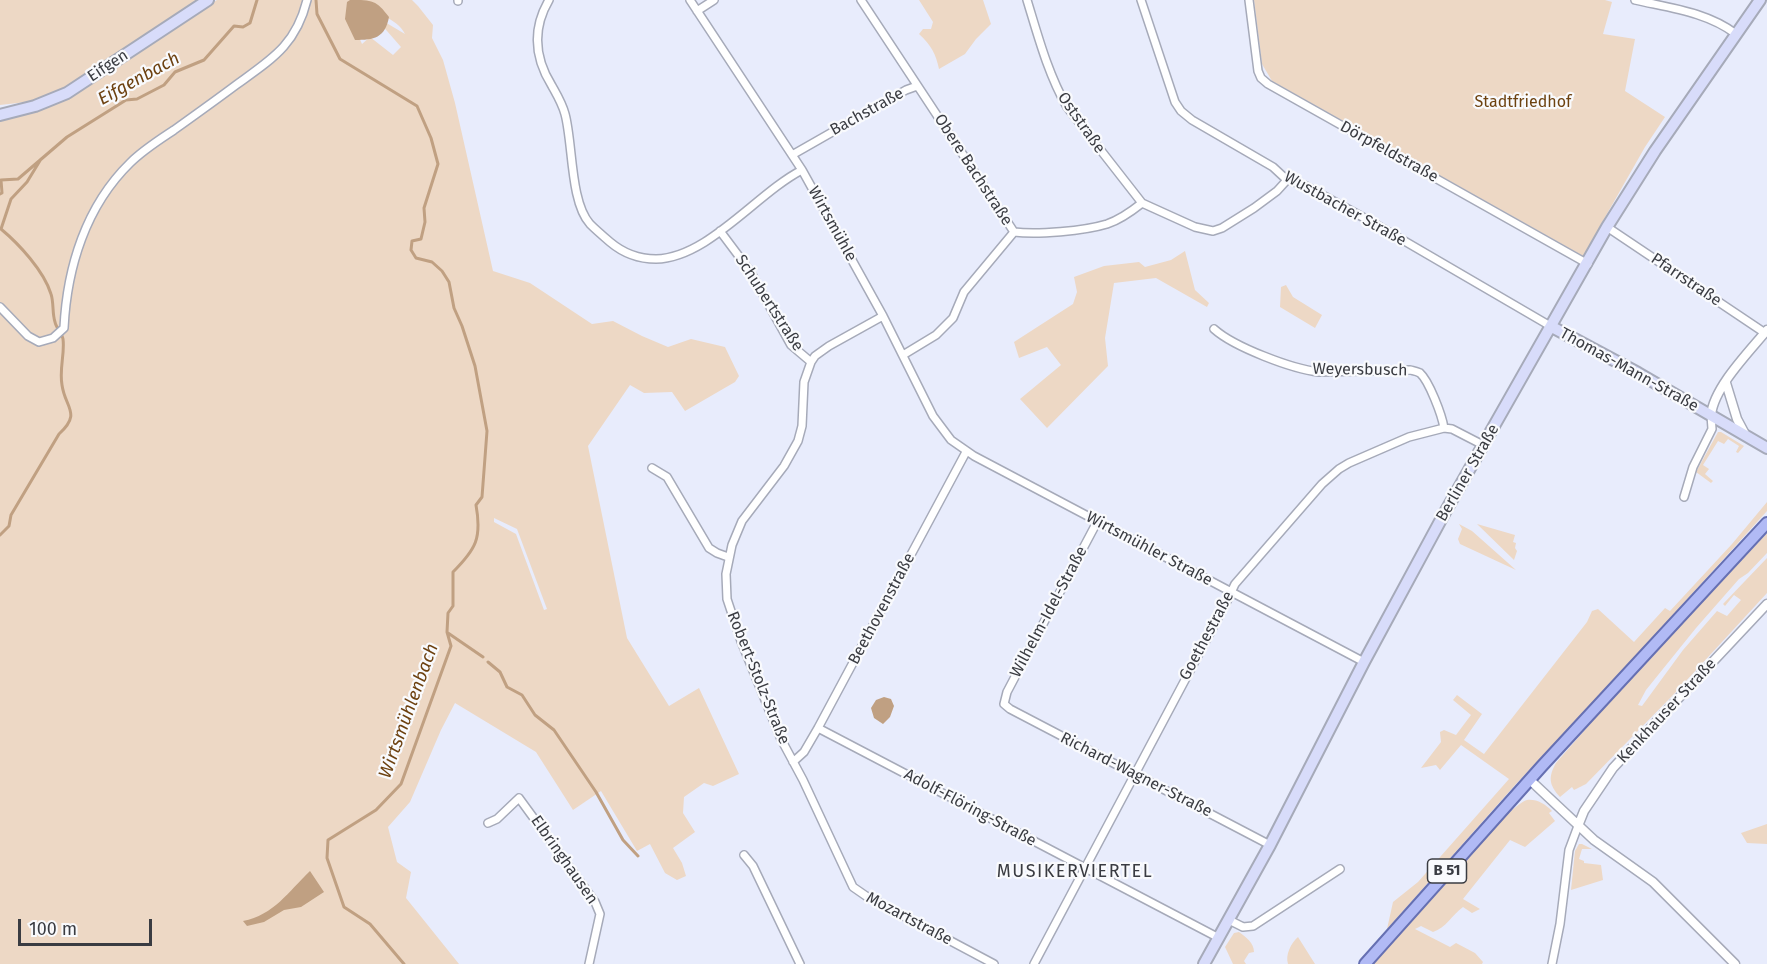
<!DOCTYPE html>
<meta charset="utf-8">
<style>
body{margin:0}
#map{position:relative;width:1767px;height:964px;overflow:hidden;background:#e8ecfc;font-family:"Fira Sans",sans-serif}
canvas{display:block}
.scale{position:absolute;left:18px;top:919px;width:134px;height:27px;box-sizing:border-box;border:3px solid #3a3c42;border-top:0;padding-left:8px;font-size:18px;line-height:21px;white-space:nowrap;color:#3a3c42;-webkit-text-stroke:4px #f9fafd;paint-order:stroke}
</style>
<div id="map">
<canvas width="1767" height="964"></canvas>
<div class="scale">100 m</div>
</div>
<script>
const c = document.querySelector('canvas').getContext('2d');
c.lineJoin = 'round';
function fillPath(path, color) { c.fillStyle = color; c.fill(path, 'evenodd'); }
function trace(path, color, width, dash) { c.strokeStyle = color; c.lineWidth = width; c.lineCap = dash ? 'butt' : 'round'; c.setLineDash(dash || []); c.stroke(path); }
function drawText(font, color, halo, rows, align = 'center') {
  c.font = font + ' "Fira Sans",sans-serif'; c.lineWidth = 4.5; c.setLineDash([]); c.textBaseline = 'middle'; c.strokeStyle = halo; c.fillStyle = color; for (const [text, x, y, turn = 0] of rows) {
    c.save(); c.translate(x, y); c.rotate((+turn || 0) * Math.PI / 180); c.textAlign = isNaN(turn) ? turn : align; if (halo) c.strokeText(text, 0, 0); c.fillText(text, 0, 0); c.restore();
  }
}
fillPath(new Path2D(`
 M0 0H200L61 90 45 98 0 110V109L26 102 0 105Z
 M217 0H352L355 28 362 44 370 37 393 55 401 47 373 15 405 34C397 17 372 14 360 0H412L418 6 433 25 432 38 443 60 455 103 493 271 530 283 592 324 613 321 642 336 668 347 691 339 725 347 739 376 735 382 685 411 672 392 644 393 630 385 588 446 627 638 669 706 699 688 739 774 713 786 704 783 684 797 683 813 695 832 673 848 682 863 686 876 677 880 665 873 650 844 637 851 601 791 573 810 536 752 455 703 441 730 410 802 388 827 397 862 411 872 406 898 459 964H0V120L36 111 69 96ZM494 518 517 529 547 609 544 610 516 534 494 522Z
 M919 0H983L991 24 976 39 965 54 939 69C936 54 931 45 919 34L923 29H931L933 22Z
 M1254 0H1605L1612 2 1603 34 1635 39 1625 91 1665 117 1645 147 1583 256 1272 81 1262 64Z
 M1185 251 1195 290 1209 303 1207 307 1156 278 1114 283 1105 338 1108 366 1047 428 1020 399 1061 365 1047 347 1019 358 1014 342 1073 304 1077 292 1074 277 1104 266 1139 262 1145 267 1171 260Z
 M1286 285 1293 297 1322 315 1315 328 1280 307 1281 287Z
 M1718 432H1721L1744 446 1738 453 1736 452 1739 446 1728 439 1724 444 1718 441 1703 465 1709 469 1705 474 1713 481 1711 483 1696 472Z
 M1767 502V511L1614 680 1516 784 1387 929 1393 902 1418 882 1509 779 1461 745 1440 770 1436 765 1421 768 1441 742 1440 732 1444 730 1456 735 1471 715 1453 700 1457 695 1482 714 1464 740 1484 754 1587 622 1592 611 1598 609 1634 642 1665 608 1670 611 1732 544Z
 M1459 524 1472 531 1516 570 1460 544 1458 539 1462 529Z
 M1477 524 1515 535 1513 542 1516 543 1515 548 1517 551 1514 560Z
 M1767 533V553L1748 573 1739 579 1696 628 1646 690 1638 705 1642 706 1683 650 1717 611 1727 616 1741 600 1734 595 1725 606 1723 604 1767 558V593L1675 693 1586 784 1574 790 1572 787 1560 797C1549 785 1548 777 1556 763L1617 693Z
 M1527 800C1537 799 1545 804 1552 811L1549 813 1555 821 1525 847 1510 840 1463 899 1480 909 1472 913 1463 907C1452 915 1446 928 1433 932L1421 926 1415 929 1450 947 1456 943 1475 953 1483 962 1482 964H1373C1394 939 1507 804 1527 800Z
 M1767 824V844L1747 843 1741 833Z
 M1579 844H1582L1592 849H1582L1579 859 1584 861V863L1601 865 1603 880 1571 890 1575 851Z
 M1239 932C1246 937 1254 943 1254 952L1249 953 1244 961 1246 964H1233L1225 947 1234 933Z
 M1298 937 1315 964H1288C1285 955 1291 943 1298 937Z`), '#edd8c5');
fillPath(new Path2D(`
 M350 0C373 0 376 0 389 17 385 38 374 40 355 40L345 19 347 2Z
 M884 697 891 699 894 706 890 717 883 724 874 718 871 708 876 700Z
 M310 871 324 892 301 907 284 910 264 922 247 926 243 921C274 915 288 892 310 871Z`), '#c0a082');
trace(new Path2D(`
 M316 0 317 14 340 59 417 106 431 138 438 164 424 208 425 222 421 239 412 241 411 250 416 258 432 262 442 271 449 282 454 308 462 326 475 366 487 431 482 497 476 505C482 538 476 549 453 572V606L448 613 447 632 451 646 401 784 376 810 328 840 327 858 344 907 370 924 404 964
 M0 194 2 193 1 180 18 179 67 137 126 100 137 99 164 85 175 72 204 60 234 26 243 27 250 23 257 0
 M0 535 9 526 11 515 59 434C82 413 65 408 62 385 59 369 65 354 63 339 62 333 56 328 55 322 52 313 54 303 51 294 44 271 19 244 1 229L11 199 27 182 41 159
 M448 633 483 657
 M488 662 500 672 507 687 522 695 535 715 554 730 596 792 623 840 638 856`), '#c0a082', 3);
const minor = new Path2D(`
 M549 0C532 29 534 57 552 86 557 95 562 103 565 114 573 143 570 202 590 224 596 230 603 236 610 242 623 253 639 259 656 259 708 258 757 193 802 170
 M690 0 802 170 883 316 933 416 951 440 974 456 1364 662
 M861 0 1014 232
 M1027 0C1038 36 1048 74 1067 107L1142 203 1195 227 1213 231 1222 228 1254 208 1277 191 1287 180
 M1141 0 1175 102 1181 111 1192 120 1273 167 1287 180 1304 185 1377 225 1552 327
 M1249 0 1258 71 1261 78 1268 84 1588 264
 M1635 0C1670 8 1707 12 1736 34
 M458 1V0
 M697 11 714 0
 M792 155 906 90 917 86
 M1607 227 1765 333
 M720 231 750 271 791 345 811 362
 M1014 232C1037 235 1084 231 1107 224 1119 220 1132 211 1142 203
 M0 307 28 336 39 342 53 338 64 328C67 267 86 206 130 163 143 150 159 140 174 130 195 115 216 100 236 85 272 59 296 45 307 0
 M883 316 829 346 815 356 811 362 804 382 802 426 798 441 784 466 742 521 732 545 726 574 727 599 741 641 781 739 803 780 853 887 866 896 994 964
 M1214 329C1234 347 1292 369 1319 372L1410 370C1414 371 1416 371 1420 373 1429 381 1442 415 1444 428
 M903 355 936 335 953 318 964 292 1014 232
 M652 468 667 477 709 548 717 553 728 557
 M1684 497 1693 467 1712 429 1711 415
 M1097 522 1007 692 1004 704 1010 709 1270 845
 M818 728 1219 938
 M793 762 804 752 818 728 966 452
 M488 823 497 819 519 798 595 902 600 914 589 964
 M744 855 753 866 800 964
 M1229 920 1243 927 1253 926 1340 869
 M1034 964 1227 601 1235 584 1322 484 1339 469 1349 463 1409 437 1444 428 1452 429 1483 445
 M1552 964 1560 924 1569 850 1578 826`);
const tertiary = new Path2D(`
 M1726 383 1737 419 1745 434
 M1711 415C1714 387 1749 352 1767 330
 M1530 780 1594 840 1653 882 1735 964
 M1578 826 1584 811 1613 768 1767 604`);
const secondary = new Path2D(`
 M0 115 35 106 67 93 208 0
 M1552 327 1638 373 1767 448
 M1204 964 1270 845 1364 662 1444 514 1607 227 1655 151 1760 0`);
const primary = new Path2D(`
 M1365 964 1542 766 1767 523`);
trace(minor, '#a6aab9', 10);
trace(tertiary, '#a6aab9', 11);
trace(secondary, '#a6aab9', 14);
trace(primary, '#6670b2', 14);
trace(minor, '#fff', 7);
trace(tertiary, '#fff', 8);
trace(secondary, '#d8dcfa', 10);
trace(primary, '#b1baf5', 10);
for (const [x, y, w] of [
 [1447,871,39]
]) { const box = new Path2D(); box.roundRect(x - w / 2, y - 12, w, 24, 4.5); c.fillStyle = '#f9fafd'; c.fill(box); trace(box, '#3a3c42', 1.5); }
drawText('bold 15px', '#3a3c42', null, [
 ["B 51",1447,871]
]);
drawText('16px', '#3a3c42', '#f9fafd', [
 ["Eifgen",108,66,-33],
 ["Bachstraße",867,112,-29],
 ["Oststraße",1081,123,55],
 ["Dörpfeldstraße",1389,152,29],
 ["Obere Bachstraße",973,170,57],
 ["Wustbacher Straße",1345,209,29],
 ["Wirtsmühle",832,224,61],
 ["Pfarrstraße",1686,280,34],
 ["Schubertstraße",769,303,57],
 ["Weyersbusch",1360,370,1],
 ["Thomas-Mann-Straße",1629,370,29],
 ["Berliner Straße",1468,473,-60],
 ["Wirtsmühler Straße",1149,549,28],
 ["Beethovenstraße",882,609,-62],
 ["Wilhelm-Idel-Straße",1049,612,-62],
 ["Goethestraße",1207,636,-62],
 ["Robert-Stolz-Straße",758,678,68],
 ["Kenkhauser Straße",1667,711,-47],
 ["Richard-Wagner-Straße",1136,775,27],
 ["Adolf-Flöring-Straße",970,808,28],
 ["Elbringhausen",564,860,55],
 ["Mozartstraße",909,919,28]
]);
drawText('16px', '#6d4210', '#f9fafd', [
 ["Stadtfriedhof",1523,103]
]);
drawText('italic 18px', '#6d4110', '#f9fafd', [
 ["Eifgenbach",139,79,-29],
 ["Wirtsmühlenbach",409,711,-70]
]);
c.letterSpacing = '1.5px';
drawText('18px', '#3a3c42', '#f9fafd', [
 ["MUSIKERVIERTEL",1075,872]
]);
c.letterSpacing = '0px';
</script>
